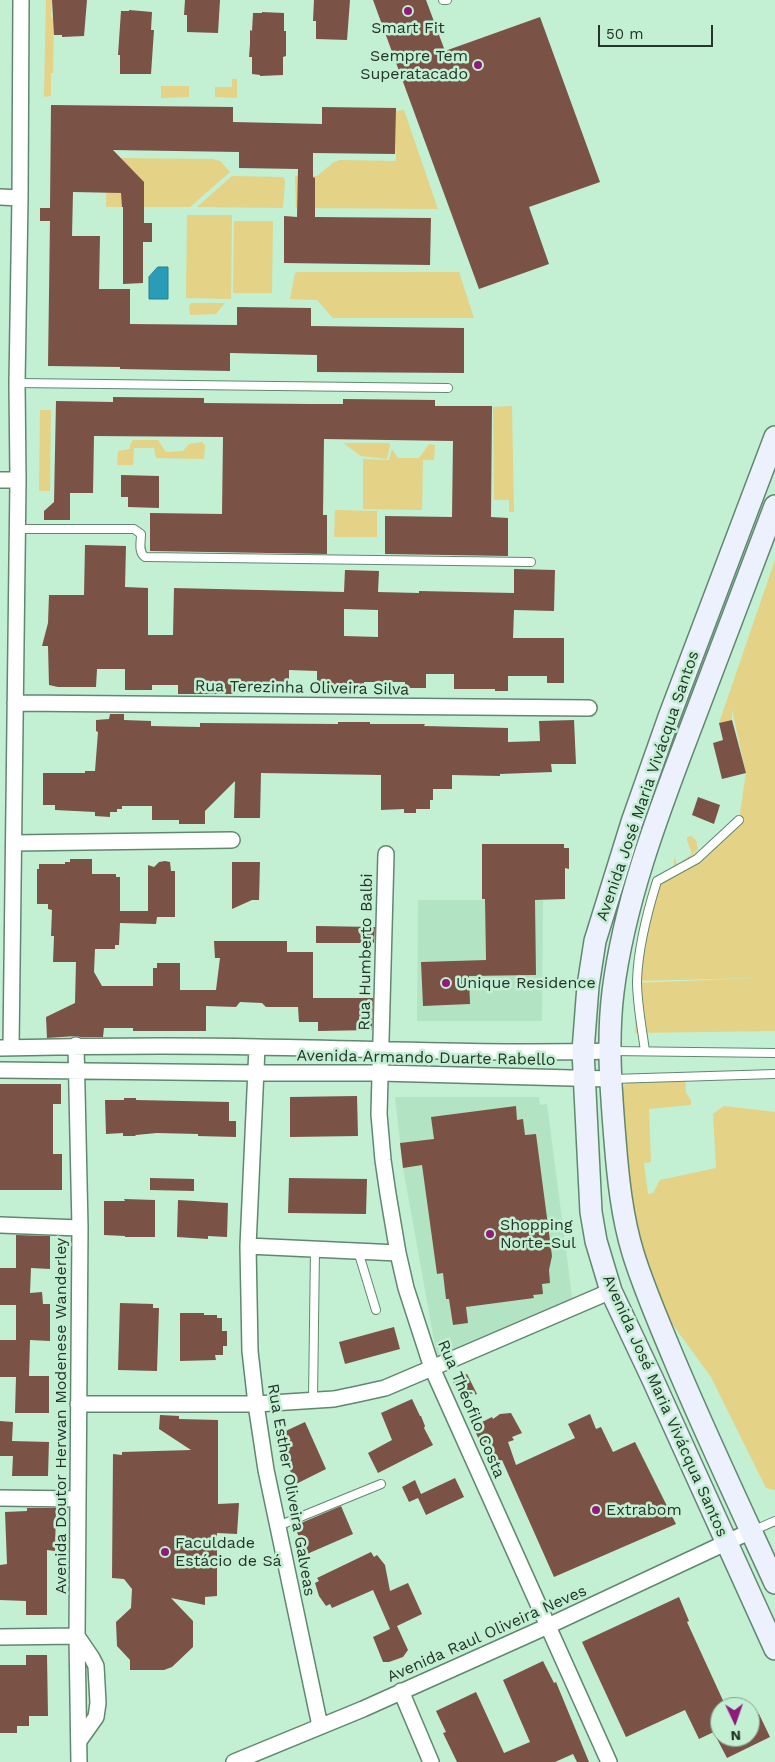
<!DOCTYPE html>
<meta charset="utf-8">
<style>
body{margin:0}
#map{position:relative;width:775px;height:1762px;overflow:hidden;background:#c3efd3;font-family:"Work Sans",sans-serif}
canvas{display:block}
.north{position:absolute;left:710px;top:1697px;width:50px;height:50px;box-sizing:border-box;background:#c3efd3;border:1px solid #83a58f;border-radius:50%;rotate:177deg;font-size:14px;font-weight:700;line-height:20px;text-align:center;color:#24352a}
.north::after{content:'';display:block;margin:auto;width:18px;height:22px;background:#8f1a7b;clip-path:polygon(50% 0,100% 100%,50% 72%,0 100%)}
.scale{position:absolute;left:598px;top:25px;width:115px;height:22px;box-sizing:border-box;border:2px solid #24352a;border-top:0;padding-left:6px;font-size:15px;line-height:18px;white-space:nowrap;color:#24352a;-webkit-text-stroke:4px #c3efd3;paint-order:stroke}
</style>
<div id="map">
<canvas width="775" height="1762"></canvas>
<div class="north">N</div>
<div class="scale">50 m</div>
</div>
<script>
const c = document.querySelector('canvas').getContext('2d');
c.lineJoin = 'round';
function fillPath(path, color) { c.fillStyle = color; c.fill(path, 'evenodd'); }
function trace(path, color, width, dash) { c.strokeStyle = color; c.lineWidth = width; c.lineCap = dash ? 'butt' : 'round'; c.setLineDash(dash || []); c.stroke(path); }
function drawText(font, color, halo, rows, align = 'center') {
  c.font = font + ' "Work Sans",sans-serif'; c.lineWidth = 5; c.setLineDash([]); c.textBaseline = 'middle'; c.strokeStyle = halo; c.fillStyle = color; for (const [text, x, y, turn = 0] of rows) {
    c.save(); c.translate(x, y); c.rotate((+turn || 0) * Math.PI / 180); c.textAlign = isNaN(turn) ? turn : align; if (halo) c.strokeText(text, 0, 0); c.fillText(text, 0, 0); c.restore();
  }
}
fillPath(new Path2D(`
 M418 900H543L542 1021H417Z
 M395 1097H539L540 1105 547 1104 573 1304 437 1357 403 1168Z`), '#b2e4c4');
fillPath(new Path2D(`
 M46 0H52L51 17 54 18 53 73H51V96L44 97Z
 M232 79H237V98L215 97V87H232Z
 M161 86H189V97L161 98Z
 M404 110 438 209 296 208 295 176H317L334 162 340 160 396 161V111Z
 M110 158 212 159 220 161 230 172 190 207H106L107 162Z
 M232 176 283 177 285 181 283 208 197 207Z
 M187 215H232L231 299 186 298Z
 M234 221H273L272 293H233Z
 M298 272H459L474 318H333L317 300 290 299 295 273Z
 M191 303H225L216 314 190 315 189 306Z
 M512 406 514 512H509V500H494L493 407Z
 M40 410H51L50 491H39Z
 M133 440H158L166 452 183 451 189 444 202 442 205 445 204 459 156 458 154 448H134L133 465H117L118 451 130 449V445Z
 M343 443H389L390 445 387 459 361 456Z
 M429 444 435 445 434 460H423L422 510 363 509V459L389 460 392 449 398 458H419Z
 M335 510 377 511V537H334Z
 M775 560V1031L635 1033 636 983 756 978 637 981 657 881 674 869V857L677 864H679L692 854 687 840V837L691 836 696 840 698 849 681 867 739 820 746 773 732 710V720L719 723Z
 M685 1076 686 1093 691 1100V1105L649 1109 651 1162 644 1163 648 1194 653 1193 660 1180 716 1168 713 1114 724 1106 775 1112V1490L766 1488 711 1377 665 1314 649 1270 634 1211 626 1163 620 1090 628 1082Z`), '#e4d286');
const water = new Path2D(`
 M158 267H168V299H149V277Z`);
fillPath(water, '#299db7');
trace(water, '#287e8d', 1);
fillPath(new Path2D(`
 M52 0H87L84 36 62 37V35H54Z
 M185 0H220L218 33 187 32V15H184Z
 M314 0H350L347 40 316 39V21H313Z
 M373 0H426L445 51 540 17 600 182 529 207 549 264 479 289Z
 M129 10 152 12 151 30H154L151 74H120V55H118L121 11H129Z
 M262 12 284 13V31H286V56L283 57V75L260 76V75L252 74V57H249L250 44V30L252 31 253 13H262Z
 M51 105 233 107V122L322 124V107L396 108 395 154 313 153V177L315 178V217L431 218 430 265 284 263V216L297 217 298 169 239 168V152L113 150 144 182V223H152V242H143V283L123 284V207H122L121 193 73 192 72 236H100L99 289H130V324L237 325V307L311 308V326L464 328V373L317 372V355L230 353V371L120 369V367L48 366 50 221H40V208H50Z
 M113 397 204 398V403L309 404H343V399L435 400V406H492L491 517 508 518V556L385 554V516L452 517 453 441 324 439 323 515H327V554L150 551V513L222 514 223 437 94 436 93 493H70V520H44V511L54 502 56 401 113 402Z
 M121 475 159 476V508L128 507V497H121Z
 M85 545 126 546 125 587 148 588V635H173L174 588 344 592 345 570 379 571 378 592 419 593V591L514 593V569L555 570 554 611 514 610 513 638H564V683H547V676H508V691H495V689H454V674H426V688H405V682H364V690H317V671L289 670V682L275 681 274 694H262V687H234V694H178V685H152V690H125V669H97L96 687H58L49 685 48 646H42L48 623 49 595H84ZM344 609 378 610V637L344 636Z
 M110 714H124V720L151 721V726L200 727V723L338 724V722H370V724H425L424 726 508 728V742L540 741 539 721 574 720 576 764H551L552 772 500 774V776L452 775V789H433V800H430V809H416V813H404V809L381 810V775L261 773 260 818H234L235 781 205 811V824H179V820H152V806H122V809H117V812H110V817L95 816V812L55 810V805H43V773H85V771H95L98 732 96 731V720L109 719Z
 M732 720 746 773 722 779 713 743 723 740 719 723Z
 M698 797 720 805 714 824 692 815Z
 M482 844H564V848H569V869L565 868V899L535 900 536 975 469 976 470 1004 423 1006 421 962 486 960 485 899H482Z
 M70 859H92V874H116V877H120V911H148V865L154 867 159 862 165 861 170 862 171 871H175V917H157L156 924 120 923 119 945H115V949H95L94 972 102 986H153V968H157V963H180V990H216L220 958H215L214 941H287V952H313V998H373L372 1030 318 1031V1022H299L298 1007H266L262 1003 240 1002 236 1007 206 1006V1031H133V1028H104L103 1037H81L76 1036 47 1038 46 1017 75 1003 76 962H53L54 936H51L52 910 48 909V904H37V869H39V864H65V862H70Z
 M232 862H260L259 900H252L232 909Z
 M316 926 375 927 374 943H316Z
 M0 1084H61V1104H53V1154H62V1190H0Z
 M357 1096 358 1136 290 1137V1097Z
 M124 1098H136V1100L229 1102V1121H236V1137L198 1136V1134L157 1133 136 1135 135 1136H123V1133L106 1134 105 1100H124Z
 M516 1106 517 1120 523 1119 525 1135 536 1134 552 1256 549 1270 550 1283 542 1284 543 1294 533 1295 534 1298 466 1307 468 1323 453 1325 449 1299H446L443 1273 437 1274 422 1165 403 1168 400 1143 434 1139 431 1117Z
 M150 1178 194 1179V1191L150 1190Z
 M289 1178 367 1179 366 1214 288 1213Z
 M124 1199 155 1200V1237H125V1236L104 1235V1201H125Z
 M178 1200 228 1203 227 1237 208 1236V1239L177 1237Z
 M16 1235 50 1236V1269L31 1268 30 1293 42 1292 43 1304H50V1341L30 1340 29 1376H49V1413H15L16 1377H0V1340H16V1305H0V1268H16Z
 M120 1303 153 1304V1308H159L157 1371 118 1370Z
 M180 1313H204V1315H217V1318H222V1331H227V1346H223V1355H215L216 1360 180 1361Z
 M394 1327 400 1349 345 1364 339 1342Z
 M463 1374 464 1375 467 1374 477 1394 461 1400 452 1380Z
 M412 1399 420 1416H421L425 1426 424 1428 433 1445 378 1473 368 1453 392 1440 381 1413Z
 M511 1413 522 1433 512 1437 514 1440 508 1442 516 1465 575 1438 568 1424 590 1414 596 1429 601 1427 613 1452 635 1442 676 1524 554 1577 502 1460 491 1465 474 1429 483 1424 482 1422 492 1417 493 1419 500 1414Z
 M160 1415 179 1416V1419L218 1420V1504L239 1503 237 1534 217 1533V1596L205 1597V1605L171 1598 193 1621V1647L172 1667 164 1670H130V1660L117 1646 116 1622 131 1608 132 1589 124 1579 112 1578 113 1454 122 1455V1452L191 1450 159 1429Z
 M0 1421 13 1422 12 1441 49 1442 48 1476H12L13 1456H0Z
 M305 1422 326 1469 296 1484 275 1436Z
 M455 1478 464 1497 426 1515 418 1498 409 1502 402 1487 415 1480 421 1494Z
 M341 1506 353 1534 307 1554 294 1526Z
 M27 1508H56L55 1551 47 1550V1615H26V1601L0 1600V1565L7 1564 5 1512 27 1511Z
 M371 1552 374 1557 377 1555 385 1565 390 1591 408 1583 422 1614 397 1626 408 1650 403 1657 389 1662H383L373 1637 390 1629 373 1590 332 1608 330 1604 326 1606 319 1596 315 1583 319 1581 317 1578Z
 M679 1597 689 1621 687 1622 726 1707H720V1729L699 1739 685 1710 626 1737 582 1642Z
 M26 1655H47L48 1716H29V1726H17V1733H0V1665H26Z
 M543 1661 554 1683 556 1682 589 1762H577L573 1754 555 1762H457L443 1733 446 1732 436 1711 476 1692 504 1753 530 1742 503 1680Z
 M759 1714 770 1737 727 1758 716 1737H750V1718Z`), '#7b5246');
const service = new Path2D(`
 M443 0H447
 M17 383 448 388
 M17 529H134L141 534C141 542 138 552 145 557L531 562
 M612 1051 775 1053
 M645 1051C642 1028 637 1004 637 981 638 947 647 913 657 881L697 859 739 820
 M612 1079 775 1074
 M358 1251 376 1310
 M313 1400 315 1249
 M278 1526 381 1484
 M752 1531 775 1521`);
const minor = new Path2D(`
 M0 197 20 198
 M0 480H18
 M15 703 589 708
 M14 843 232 840
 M386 854 379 1114 383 1160 388 1194 398 1253 406 1288 432 1368 609 1762
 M76 1045 80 1228 77 1636 79 1762
 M11 1047 18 480 17 383 20 198 21 0
 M257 1047 248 1246 250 1351 256 1404 266 1470 320 1726
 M0 1048C86 1046 172 1045 258 1047 375 1049 493 1054 610 1051
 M0 1070 256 1073H380L610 1079
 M0 1225 80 1228
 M248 1246 398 1253
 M78 1404H256L334 1399 358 1394 385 1388 432 1368 611 1291
 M0 1498 77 1499
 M0 1637 77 1636 92 1658 96 1666 98 1703 96 1717 79 1741
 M401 1691 431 1762
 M234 1762 363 1709 548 1626 751 1531`);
const secondary = new Path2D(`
 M775 437 669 717 632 822 595 941 588 986 583 1051 591 1212 596 1241 611 1291 653 1380 775 1649
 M775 506C746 582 717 659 688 735 656 819 624 904 613 992 607 1041 611 1091 615 1140 618 1178 622 1217 633 1253 644 1289 660 1325 674 1359 706 1435 741 1509 775 1583`);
trace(service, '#60886f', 10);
trace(minor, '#60886f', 18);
trace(secondary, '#60886f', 24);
trace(service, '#fff', 8);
trace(minor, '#fff', 15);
trace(secondary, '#edf0fd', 21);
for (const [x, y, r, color] of [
 [408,11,5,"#8f1a7b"],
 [478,65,5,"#8f1a7b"],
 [446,983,5,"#8f1a7b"],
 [490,1234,5,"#8f1a7b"],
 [596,1510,5,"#8f1a7b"],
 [165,1552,5,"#8f1a7b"]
]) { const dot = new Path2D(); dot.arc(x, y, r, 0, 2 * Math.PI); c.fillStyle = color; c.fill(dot); trace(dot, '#c3efd3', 2); }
drawText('16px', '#24352a', '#c3efd3', [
 ["Smart Fit",408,28,"center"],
 ["Sempre Tem",468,56,"right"],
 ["Superatacado",468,74,"right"],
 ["Unique Residence",456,983],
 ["Shopping",500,1225],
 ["Norte-Sul",500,1243],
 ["Extrabom",606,1510],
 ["Faculdade",175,1543],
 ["Estácio de Sá",175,1561]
], 'left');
drawText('16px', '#24352a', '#c3efd3', [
 ["Rua Terezinha Oliveira Silva",302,688,1],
 ["Avenida José Maria Vivácqua Santos",648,786,-71],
 ["Rua Humberto Balbi",366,952,-89],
 ["Avenida Armando Duarte Rabello",426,1058,1],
 ["Avenida José Maria Vivácqua Santos",665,1406,66],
 ["Rua Théofilo Costa",471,1409,67],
 ["Avenida Doutor Herwan Modenese Wanderley",61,1416,-90],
 ["Rua Esther Oliveira Galveas",291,1490,80],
 ["Avenida Raul Oliveira Neves",487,1634,-24]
]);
</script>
